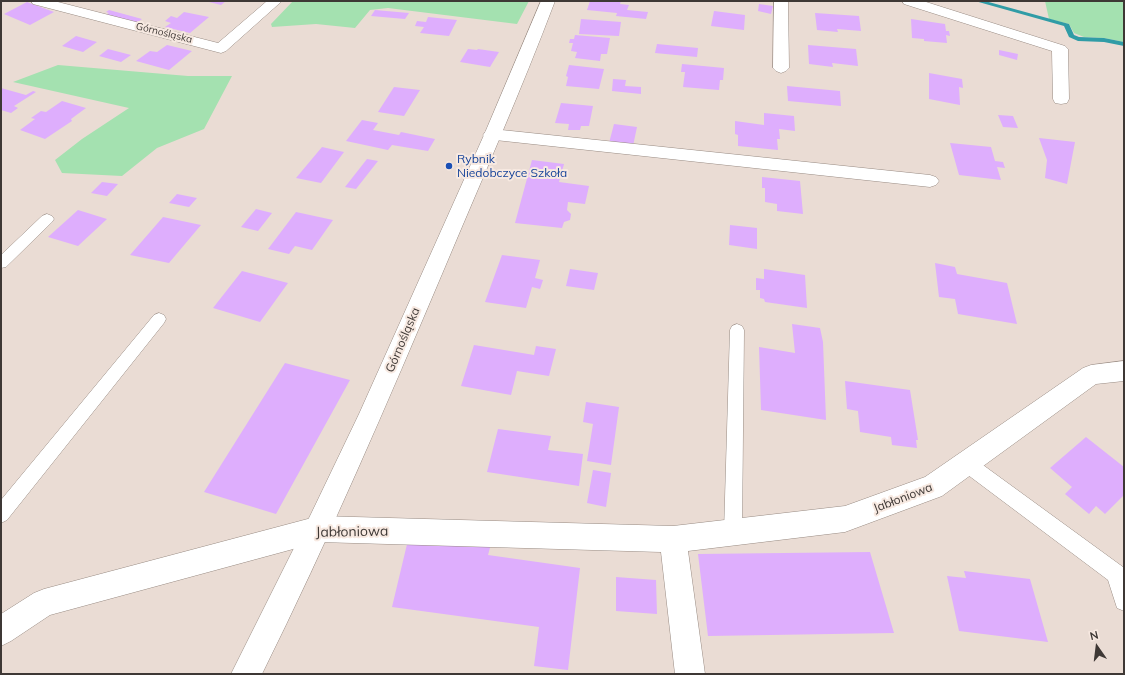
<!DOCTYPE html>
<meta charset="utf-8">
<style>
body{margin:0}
#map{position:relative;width:1125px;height:675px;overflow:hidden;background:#eadcd4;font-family:Mulish,sans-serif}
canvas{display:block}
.frame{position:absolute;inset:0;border:2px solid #3e3835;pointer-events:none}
.north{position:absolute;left:1077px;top:627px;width:40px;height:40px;-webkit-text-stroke:3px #f7e9e1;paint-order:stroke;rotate:346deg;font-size:11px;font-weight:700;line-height:16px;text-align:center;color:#3e3835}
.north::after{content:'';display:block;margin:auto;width:14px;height:18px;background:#3e3835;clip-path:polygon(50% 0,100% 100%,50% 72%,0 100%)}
</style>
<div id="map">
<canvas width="1125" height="675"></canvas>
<div class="frame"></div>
<div class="north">N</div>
</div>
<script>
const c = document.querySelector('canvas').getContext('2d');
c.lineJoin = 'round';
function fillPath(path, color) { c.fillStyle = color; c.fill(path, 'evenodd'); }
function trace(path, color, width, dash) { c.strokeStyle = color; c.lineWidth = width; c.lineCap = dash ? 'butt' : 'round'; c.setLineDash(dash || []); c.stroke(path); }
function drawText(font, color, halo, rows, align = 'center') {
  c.font = font + ' Mulish,sans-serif'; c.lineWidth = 4; c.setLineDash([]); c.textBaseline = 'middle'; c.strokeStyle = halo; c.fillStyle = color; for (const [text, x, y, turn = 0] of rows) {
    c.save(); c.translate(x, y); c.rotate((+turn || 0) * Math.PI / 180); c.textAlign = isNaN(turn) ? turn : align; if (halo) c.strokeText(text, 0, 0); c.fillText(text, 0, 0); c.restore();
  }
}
fillPath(new Path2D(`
 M293 1H529L517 24 388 8 370 10 355 28 316 24 272 27 271 24Z
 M1045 1H1124V42L1104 38 1084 37 1074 33 1069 24 1049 19Z
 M58 65 188 76H232L204 129 157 148 122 176 62 173 55 160 82 139 129 108 13 82Z`), '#a4e1b0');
fillPath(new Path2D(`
 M975 1H985L1069 24 1074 35 1079 37 1104 38 1124 42V46L1104 42 1078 41 1069 37 1064 26Z`), '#309ca6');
fillPath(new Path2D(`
 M205 1H226L221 5Z
 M590 1H621L620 4 629 5 627 10 648 12 646 19 616 16 617 13 587 10Z
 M27 2 54 12 30 25 4 14Z
 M759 4 773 6 771 14 758 11Z
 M109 10 142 19 132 26 102 17 109 13 106 12Z
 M375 10 409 13 405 19 371 16Z
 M714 11 745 15 744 30 711 26Z
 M184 12 209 17 190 33 165 27 171 23 165 21 171 16 177 18Z
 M815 13 859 16 861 31 837 29 838 32 817 30Z
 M428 17 457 20 449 36 420 33 424 27 415 26 417 21 426 22Z
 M581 19 621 22 619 36 579 34Z
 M911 19 945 24 946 31H949L950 36 946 35 947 43 924 41V39L912 38Z
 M575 35 610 38 607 54H601L600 61 575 58 577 52 571 51 573 43H569L570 39H574Z
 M76 36 97 42 83 52 62 46Z
 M657 44 698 48 697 57 655 53Z
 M167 45 192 51 169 70 136 61 150 51 157 52Z
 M808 45 856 49 858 66 832 63 833 67 809 64Z
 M108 49 131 55 121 62 99 56Z
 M468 49 477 50 478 49 499 52 490 67 460 62Z
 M999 50 1018 54 1017 60 999 55Z
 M682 64 724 68 723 80H720L719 90 683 87 685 72H681Z
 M569 65 604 69 599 89 566 86 568 77 566 76Z
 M929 73 962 79 963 88 959 87 960 105 929 99Z
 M613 79 626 80 625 86 641 87V94L612 91Z
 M787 86 840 91 841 106 788 101Z
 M394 87 420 90 404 116 378 112Z
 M1 88 26 95 33 91 36 92 14 106 18 108 11 113 1 110Z
 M62 101 86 108 71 119 72 121 45 139 20 130 35 119 31 118 41 111 46 112Z
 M561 103 593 106 589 126H581L580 130H568L569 124 555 123Z
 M764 113 794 116 795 131 779 129 780 139H777L778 150 738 146V135L735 134V121L764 125Z
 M998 115 1013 116 1018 128 1003 127Z
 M362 120 378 123 373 130 399 135 401 132 435 139 428 151 392 145 388 150 346 141Z
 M614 124 637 127 633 146 609 143Z
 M1039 138 1075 142 1067 184 1045 178 1047 160Z
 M950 143 991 147 995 161 1003 162 1005 168 997 167 1001 180 959 175Z
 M322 147 344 152 321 183 296 178Z
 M367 159 378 161 356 189 345 187Z
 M532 160 564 164 559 182 589 186 585 204 568 202 567 210 571 214 570 220 564 222 562 228 515 223Z
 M762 177 800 181 803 214 777 211V204L765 202V188H762Z
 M102 182 118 184 107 196 91 193Z
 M177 194 197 198 189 207 169 203Z
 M256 209 272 213 258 231 241 227Z
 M78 210 107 219 78 246 48 237Z
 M296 212 333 220 312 250 295 246 289 254 268 249Z
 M163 217 201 225 169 263 130 255Z
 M730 225 757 228V249L729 245Z
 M502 255 540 260 535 278 543 280 540 289 532 287 526 308 485 302Z
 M935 263 955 267 957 274 1007 283 1017 324 958 314 955 299 939 297Z
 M570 269 598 273 594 290 566 286Z
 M764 269 805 275 807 308 765 302 764 299 760 298V290H756V278L764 279Z
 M242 271 288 283 260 322 213 308Z
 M792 324 820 328 823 342 826 420 761 410 759 347 795 353Z
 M474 345 534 355 536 346 556 349 549 376 517 371 511 395 461 386Z
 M285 363 350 380 276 514 204 492Z
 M845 381 910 390 918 440H916L917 448 892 445 891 437 860 432 858 411 847 409Z
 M586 402 619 407 611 465 587 461 593 424 583 422Z
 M498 429 551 436 548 450 583 454 579 486 487 472Z
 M1086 437 1124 467V495L1105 514 1096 506 1089 514 1065 494 1072 487 1050 468Z
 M593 470 611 473 606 507 587 503Z
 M408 540 491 544 488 555 580 568 568 670 534 666 539 627 392 607Z
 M870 552 894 633 708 636 698 554Z
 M964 571 1030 579 1048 642 959 631 947 576 966 578Z
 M616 577 656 580 657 614 616 611Z`), '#deaefd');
const service = new Path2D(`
 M47 214 52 216 54 219 52 222 6 267 1 268V255L42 216Z
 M159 313 164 315 166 319 164 323 7 520 1 523V500L154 315Z
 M737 324 742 326 744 330 742 532 739 538 733 541 727 538 724 532 730 330 732 326Z
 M966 455 972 457 1123 567 1124 571V611L1117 608 1108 580 960 469 957 463 960 457Z`);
const minor = new Path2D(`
 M31 1H54L218 43 267 1H282L226 51 221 53 33 4Z
 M774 1H788L789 68 786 71 781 73 776 71 773 68Z
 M902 1H923L1065 46 1068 49 1069 99 1067 103 1061 104 1055 103 1053 99 1052 51 904 4Z
 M492 129 930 175 936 177 939 181 936 185 930 187 486 139 483 135 486 131Z
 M1124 361V381L1096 384 942 496 845 532 688 551 705 674H675L661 552 319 542 50 615 11 641 1 646V614L34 593 44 589 319 516 673 526 845 506 925 477 1083 368 1091 365Z`);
const tertiary = new Path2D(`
 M541 1H555C521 91 482 179 445 267 387 404 328 541 262 674H231L311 514 359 414 484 135Z`);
trace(service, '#988b83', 1);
trace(minor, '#988b83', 1);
trace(tertiary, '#988b83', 1);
fillPath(service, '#fff');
fillPath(minor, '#fff');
fillPath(tertiary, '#fff');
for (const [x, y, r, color] of [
 [449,166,4,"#1a4fb4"]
]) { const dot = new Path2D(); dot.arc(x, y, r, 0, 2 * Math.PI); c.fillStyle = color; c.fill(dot); trace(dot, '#f7e9e1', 1.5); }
drawText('10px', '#3e3835', '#f7e9e1', [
 ["Górnośląska",164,33,14]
]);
drawText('12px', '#164399', '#f7e9e1', [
 ["Rybnik",457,159],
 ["Niedobczyce Szkoła",457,173]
], 'left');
drawText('12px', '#3e3835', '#f7e9e1', [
 ["Górnośląska",403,340,-67],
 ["Jabłoniowa",903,498,-21]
]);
drawText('14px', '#3e3835', '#f7e9e1', [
 ["Jabłoniowa",352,532,-1]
]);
</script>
